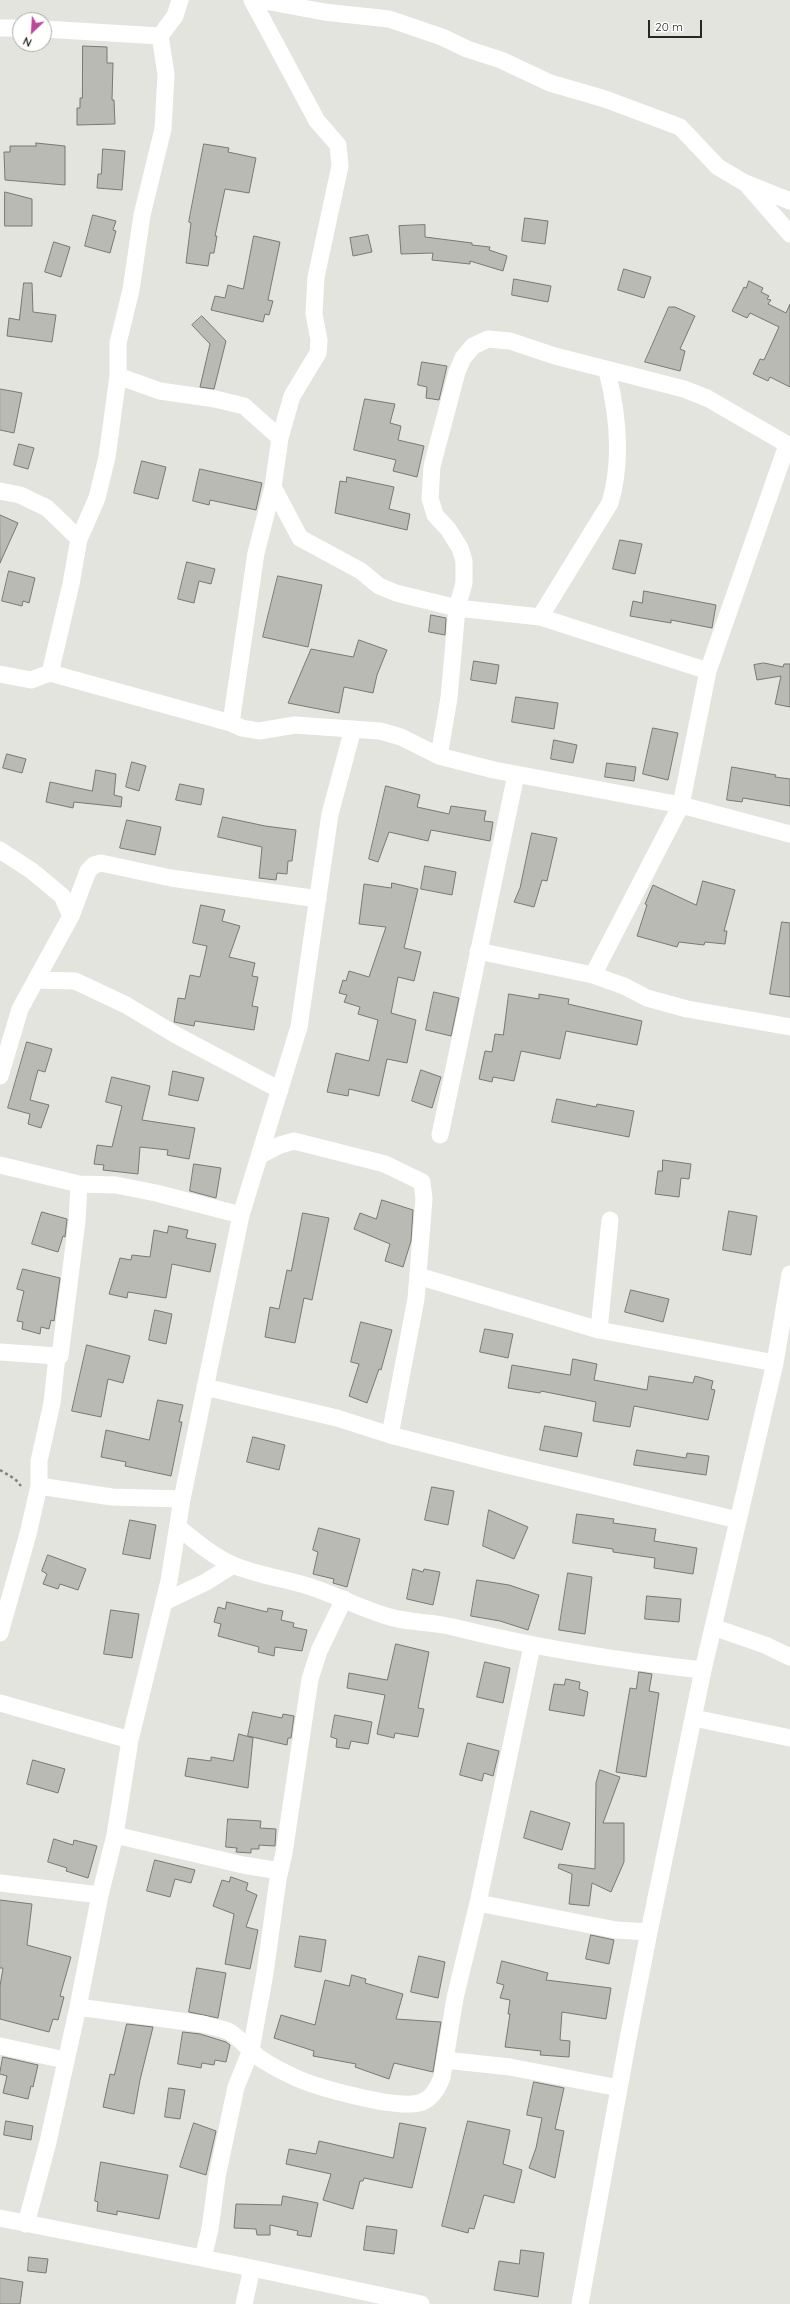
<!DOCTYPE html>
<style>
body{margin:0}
#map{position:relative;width:790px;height:2304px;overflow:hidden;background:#e4e4de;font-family:Quicksand,sans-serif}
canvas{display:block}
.north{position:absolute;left:12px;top:12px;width:40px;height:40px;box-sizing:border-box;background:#fffffe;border:1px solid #a9a9a7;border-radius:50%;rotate:205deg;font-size:11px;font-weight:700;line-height:16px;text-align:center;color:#272724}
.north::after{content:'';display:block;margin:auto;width:14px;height:18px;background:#be479d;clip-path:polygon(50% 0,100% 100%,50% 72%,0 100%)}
.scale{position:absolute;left:648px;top:20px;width:54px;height:18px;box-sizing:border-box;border:2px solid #272724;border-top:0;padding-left:5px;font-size:12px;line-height:14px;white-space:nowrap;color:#272724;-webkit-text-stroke:3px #fffffe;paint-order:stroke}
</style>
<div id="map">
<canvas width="790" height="2304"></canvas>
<div class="north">N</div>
<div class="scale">20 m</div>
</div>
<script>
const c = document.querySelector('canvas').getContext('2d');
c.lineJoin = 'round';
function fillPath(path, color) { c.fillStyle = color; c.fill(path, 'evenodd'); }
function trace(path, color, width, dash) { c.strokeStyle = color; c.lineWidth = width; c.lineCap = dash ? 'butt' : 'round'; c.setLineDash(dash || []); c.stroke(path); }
const building = new Path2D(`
 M83 46 107 47V63H113L112 100H114L115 124 77 125V108H80V98H82Z
 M36 143 65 146V185L5 180 4 152H10V146H36Z
 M204 144 229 148 228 152 256 158 249 193 225 189 215 236H217L214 253H210L208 266 186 263 191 223 189 222Z
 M103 149 125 151 122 190 97 188 98 174H101Z
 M5 192 32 199V226H5Z
 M93 215 116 221 113 230 116 231 110 253 85 246Z
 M525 218 548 221 545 244 522 241Z
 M425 225V237L472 243V245L490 247 489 250 507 256 503 271 470 261V264L432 260 433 253 401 254 399 226Z
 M368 235 372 252 353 256 350 238Z
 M254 236 280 242 268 300 273 301 269 315 265 314 263 322 211 310 215 296 225 298 228 285 243 289Z
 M54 242 70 247 61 277 45 272Z
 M624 269 651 277 644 298 618 290Z
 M514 279 551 286 548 302 512 295Z
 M749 281 763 288 761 292 769 296 767 299 771 300 768 304 786 313 790 304V387L770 377 768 381 753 374 760 359 764 360 779 327 750 313 747 318 732 311 744 287 746 288Z
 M24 283H32L33 312 56 315 52 342 7 336 9 318 19 320Z
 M669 307H675L695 316 680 349 685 351 680 371 645 362Z
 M202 316 226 341 214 389 200 387 210 344 192 325Z
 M422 362 447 366 439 400 426 398 427 387 418 385Z
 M0 389 22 393 14 433 0 430Z
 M365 399 395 404 390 423 401 426 398 440 424 446 417 477 393 471 396 460 354 450Z
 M19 444 34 448 28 469 14 465Z
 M142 461 166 467 158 499 134 493Z
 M200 469 262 483 256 510 210 500 209 505 193 501Z
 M347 477 394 487 389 509 410 514 407 530 335 513 340 481 346 482Z
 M0 515 18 523 0 563Z
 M620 540 642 544 635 574 613 569Z
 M187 562 215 569 211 584 199 581 194 603 178 599Z
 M9 571 35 578 29 603 23 601 22 606 2 601Z
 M278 576 322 585 308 647 263 637Z
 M644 591 716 605 712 628 671 620V623L630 616 633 601 642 603Z
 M431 615 446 618 445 635 429 632Z
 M359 640 387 650 377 675 373 693 344 687 339 713 288 703 311 649 353 657Z
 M474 661 499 665 496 684 471 680Z
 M764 663 783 667 784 664H790V707L775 704 781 676 757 680 754 665Z
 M516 697 558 703 554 729 512 722Z
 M653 728 678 733 668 780 643 774Z
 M554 740 577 745 573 763 551 759Z
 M7 754 26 759 22 773 3 768Z
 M132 762 146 766 139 791 126 787Z
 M607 763 636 767 634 781 605 777Z
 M732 767 776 775 775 777 790 779V806L743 798 742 802 727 800Z
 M96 770 116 774 114 795 122 797 121 807 74 802 73 808 46 802 50 782 92 791Z
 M180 784 204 789 201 805 176 800Z
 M386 786 420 795 417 807 449 814 451 806 486 811 484 821 493 822 490 841 431 830 428 841 389 832 378 862 369 859Z
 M223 817 265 826 296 830 292 861H288L287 874 277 873 276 880 259 878 262 847 218 837Z
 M127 820 161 827 155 855 120 848Z
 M532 833 557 838 547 881 542 880 534 907 514 902 520 888Z
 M425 866 456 872 452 895 421 889Z
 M703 881 735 890 724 931H727L725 944 705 942 704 945 679 942 677 947 637 936 647 905 645 904 653 885 696 905Z
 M392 883 418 889 404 948 421 952 414 981 398 977 391 1013 416 1020 407 1063 387 1059 379 1096 349 1089 348 1096 327 1092 336 1053 369 1061 378 1020 358 1014 360 1007 344 1002 347 995 339 993 343 980 346 981 349 971 369 977 386 927 359 924 364 884 391 888Z
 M201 905 225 910 222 921 240 926 229 957 255 963 252 976 258 977 252 1006 258 1007 254 1030 195 1021 194 1026 174 1022 178 998 185 999 190 975 200 977 207 946 193 943Z
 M782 922 790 923V997L770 994Z
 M434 992 459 998 451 1036 426 1030Z
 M509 994 539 999V994L569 999 568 1004 642 1021 637 1045 566 1031 560 1059 521 1051 514 1081 493 1077 492 1082 479 1079 485 1051 492 1052 495 1034 503 1035Z
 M27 1042 52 1049 45 1072 38 1070 30 1100 49 1105 41 1128 28 1124 30 1114 8 1108Z
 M421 1070 441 1077 432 1108 412 1101Z
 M173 1071 204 1078 198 1101 169 1095Z
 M112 1077 150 1086 142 1120 195 1128 189 1159 167 1155 168 1150 140 1147 138 1174 103 1170 104 1165 94 1164 97 1145 112 1147 122 1106 106 1102Z
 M557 1099 596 1107 597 1104 634 1111 629 1137 552 1122Z
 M663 1160 691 1164 689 1179 681 1178 679 1197 655 1194 658 1171H662Z
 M194 1164 221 1168 216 1198 190 1191Z
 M382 1200 413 1210 411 1241 403 1267 385 1261 390 1244 354 1229 360 1213 376 1219Z
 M729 1211 757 1216 751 1255 723 1250Z
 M42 1212 67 1219 65 1237 63 1236 58 1252 32 1244Z
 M303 1213 329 1218 312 1300 304 1298 295 1343 265 1337 270 1307 279 1309 287 1270 291 1271Z
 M169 1226 188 1230 186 1238 216 1244 210 1272 172 1264 166 1298 128 1292 127 1298 109 1294 120 1258 131 1260 132 1255 150 1257 154 1230 167 1233Z
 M23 1269 60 1278 54 1321 51 1320 49 1329 41 1327 40 1334 22 1329 23 1322 17 1321 24 1291 17 1289Z
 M631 1290 669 1299 663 1322 625 1312Z
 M155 1310 172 1314 166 1344 149 1340Z
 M361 1322 392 1330 381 1370 379 1369 367 1403 349 1396 359 1364 351 1362Z
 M485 1329 513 1334 508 1358 480 1352Z
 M87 1345 130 1356 123 1383 108 1379 101 1417 72 1411Z
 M573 1359 597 1364 594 1380 647 1390 649 1376 693 1383 695 1376 713 1381 711 1389 715 1390 708 1420 634 1406 630 1427 593 1421 596 1402 541 1391 540 1393 508 1388 512 1365 570 1375Z
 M158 1400 183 1405 179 1422H182L171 1476 125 1466 126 1462 101 1457 106 1430 149 1440Z
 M545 1426 582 1433 577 1457 540 1450Z
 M253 1437 285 1445 279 1470 247 1462Z
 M637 1450 686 1458 687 1453 709 1456 706 1475 634 1465Z
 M432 1487 454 1491 448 1525 425 1520Z
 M489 1510 528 1527 514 1559 483 1546Z
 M577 1514 614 1519 613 1523 656 1529 654 1541 697 1548 693 1574 654 1568 655 1558 613 1552V1549L573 1543Z
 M130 1520 156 1525 150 1559 123 1554Z
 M319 1528 360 1539 347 1587 333 1583 334 1579 313 1574 318 1552 313 1550Z
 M48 1555 86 1569 78 1590 60 1584 58 1589 43 1584 47 1574 42 1571Z
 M413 1569 423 1572 424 1569 440 1572 433 1605 407 1599Z
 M568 1573 592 1577 585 1634 559 1630Z
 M477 1580 509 1585 539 1595 528 1630 500 1621 471 1616Z
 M647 1596 681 1599 679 1622 645 1619Z
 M227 1602 267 1612 268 1608 283 1611 281 1620 294 1623 293 1627 307 1630 302 1651 275 1647 274 1656 258 1652 259 1647 218 1636 221 1624 214 1622 218 1607 225 1609Z
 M111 1610 139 1614 132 1658 104 1654Z
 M396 1644 429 1652 418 1708 424 1709 418 1737 395 1733 394 1738 377 1734 385 1695 347 1688 349 1673 387 1680Z
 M485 1662 510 1668 503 1703 477 1697Z
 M639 1672 652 1674 649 1691 659 1693 646 1777 616 1772 630 1688 636 1689Z
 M566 1679 580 1682 579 1689 588 1692 584 1716 549 1710 554 1684 564 1685Z
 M253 1712 282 1718 283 1714 294 1716 291 1738H288L287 1745 248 1736Z
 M335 1715 372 1722 368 1744 351 1741 349 1749 336 1747 337 1739 331 1737Z
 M239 1734 253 1738 248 1788 185 1776 188 1758 211 1761V1757L233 1761Z
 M468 1743 499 1751 493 1776 484 1773 482 1781 460 1775Z
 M33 1760 65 1769 58 1793 27 1784Z
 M600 1770 620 1777 603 1823H624V1862L611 1892 592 1883 589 1906 569 1904 572 1874 558 1868 559 1864 595 1869 596 1783Z
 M531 1811 570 1823 562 1850 524 1838Z
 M228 1819 261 1821 260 1828 276 1829 275 1846 259 1845V1849H251V1853L236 1852 237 1848 226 1847Z
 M54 1839 73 1845 74 1840 97 1846 88 1878 66 1871 67 1868 48 1862Z
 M155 1860 195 1870 191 1883 175 1879 170 1897 147 1891Z
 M231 1877 248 1883 246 1890 257 1895 246 1927 258 1930 250 1969 225 1964 234 1914 213 1906 222 1880 229 1882Z
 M0 1900 32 1904 27 1945 71 1957 60 1996 64 1997 58 2020 53 2019 49 2032 0 2019V1986L3 1968H0Z
 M591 1935 614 1940 609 1964 586 1959Z
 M300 1936 326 1940 321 1972 295 1967Z
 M419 1956 445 1962 438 1998 411 1992Z
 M502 1961 548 1973 546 1980 611 1988 606 2019 562 2012 560 2040 570 2041 569 2057 540 2055 541 2051 505 2047 510 2014H508L510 2000 500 1998 504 1985 497 1983Z
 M197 1968 226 1973 218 2018 189 2012Z
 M352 1975 366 1979 365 1983 403 1994 396 2019 441 2022 433 2072 394 2063 389 2079 355 2067 356 2064 313 2056 314 2051 274 2038 281 2015 315 2025 325 1980 349 1986Z
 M127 2024 153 2027 140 2080 134 2114 103 2107 110 2074 114 2075Z
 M183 2032 200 2034 226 2042 230 2045 226 2062 215 2060 214 2065 202 2063 201 2068 178 2064Z
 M3 2057 38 2065 33 2087 31 2086 28 2099 3 2093 7 2076 0 2074Z
 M534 2082 564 2088 555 2129 564 2131 555 2178 529 2168 536 2148 542 2118 527 2115Z
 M169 2088 185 2090 180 2119 165 2117Z
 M6 2121 33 2126 31 2140 4 2135Z
 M468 2121 510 2130 503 2164 522 2170 514 2203 484 2195 474 2229 469 2228 468 2233 442 2226Z
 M194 2123 216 2131 206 2175 180 2167Z
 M400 2123 426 2128 412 2188 364 2178 363 2181H360L353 2209 323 2200 331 2174 286 2164 289 2149 316 2154 319 2141 393 2158Z
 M101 2162 168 2175 159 2219 117 2211V2215L97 2211 98 2202 95 2201Z
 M283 2196 318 2203 311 2237 297 2235 298 2231 270 2225V2235H257L256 2229 234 2228 236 2204 281 2205Z
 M367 2226 397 2230 394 2254 364 2250Z
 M521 2250 544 2253 538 2297 494 2290 499 2261 519 2264Z
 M29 2257 48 2259 46 2273 28 2271Z
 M0 2278 23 2282 20 2304H0Z`);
fillPath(building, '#babab4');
trace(building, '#797973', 1);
trace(new Path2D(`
 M0 1470 15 1479 21 1486`), '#82827d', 2.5, [3, 3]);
trace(new Path2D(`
 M260 0 324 12 389 19 442 37 467 49 501 60 550 83 605 99 680 127 718 167 745 183 790 201
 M0 28H20
 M44 29 160 36 175 16 180 0
 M748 186 790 234
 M118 376 160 391 215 399 244 406 280 438
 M273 487 300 538 361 571 379 586 396 593 457 608 540 617 708 671
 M0 491 20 495 47 508 79 539 71 584 50 673
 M79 539 97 498 107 457 118 376V343L131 290 142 215 163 129 166 74 160 36
 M540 617 610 503C623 459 618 414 607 371
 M0 674 31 680 50 673 231 723 242 728 259 731 295 725 380 731 401 737 439 756 494 770 681 805 790 834
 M231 723 256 553 273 487 280 438 292 396 318 353 319 340 314 314 316 277 340 166 338 145 317 121 252 0
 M439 756 449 698 457 608 464 583V561L460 548 448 529 435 515 430 498 432 466 457 372 463 358 473 346 488 339 510 341 555 356 684 389 707 398 790 446
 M0 850 32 871 62 896 71 916
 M478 951 593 975 624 986 647 998 687 1009 790 1027
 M593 975 681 805 708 671 787 445
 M37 980 75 981 90 988 126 1005 176 1035 280 1090
 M0 1076 20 1009 71 916 88 871 94 865 101 863 171 878 318 899
 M440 1135 516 775
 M259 1156 280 1145 294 1141 385 1164 422 1182 424 1199 416 1299 390 1435
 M0 1165 79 1184 116 1185 156 1193 241 1215
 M418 1276 599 1330 775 1363
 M599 1330 610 1220
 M0 1352 57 1356
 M205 1387 337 1418 390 1435 507 1465 738 1520
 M39 1486 112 1497 182 1499
 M178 1527C195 1541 213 1556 233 1565 258 1576 288 1579 314 1588 340 1597 364 1610 390 1617 411 1623 433 1622 453 1627 536 1648 619 1661 703 1670
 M164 1602 206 1582 233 1565
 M713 1627 765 1645 790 1657
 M0 1633 28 1534 39 1486V1461L52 1403 57 1356H60L77 1221 79 1184
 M0 1703 130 1740
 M694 1718 790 1738
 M115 1835 243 1865 280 1871
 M0 1883 100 1895
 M478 1903 616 1930 649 1932
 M78 2007 202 2024C210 2026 220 2028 228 2031 239 2037 246 2047 256 2055 265 2063 278 2069 290 2075 313 2087 394 2109 419 2103 431 2100 438 2088 442 2077L455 1998 478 1903 532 1646
 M0 2046 65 2060
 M445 2060 510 2067 619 2088
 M0 2218 252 2268 421 2304
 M26 2224 48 2142 78 2007 100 1895 115 1835 130 1740 169 1581 182 1499 241 1215 299 1027 330 814 353 729
 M203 2258 210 2229 217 2177 236 2087 251 2050 265 1973 278 1879 284 1853 310 1679 319 1651 344 1599
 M244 2304 252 2268
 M580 2304 628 2039 649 1932 703 1670 775 1363 790 1274`), '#fff', 17);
</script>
